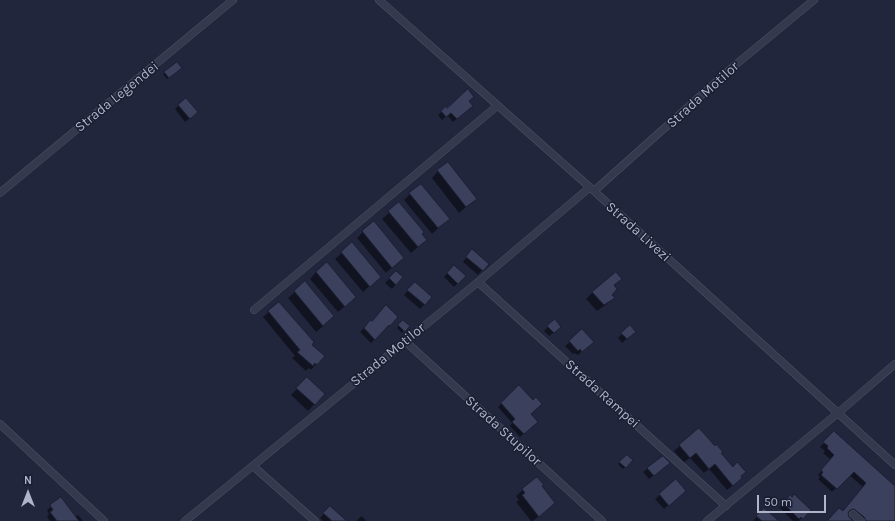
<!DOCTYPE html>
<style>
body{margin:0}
#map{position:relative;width:895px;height:521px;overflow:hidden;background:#21263d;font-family:Karla,sans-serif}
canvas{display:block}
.north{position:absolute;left:8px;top:473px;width:40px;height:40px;-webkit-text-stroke:3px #1a1e32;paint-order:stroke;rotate:0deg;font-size:11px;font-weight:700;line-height:16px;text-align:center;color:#b0b4c9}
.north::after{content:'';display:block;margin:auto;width:14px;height:18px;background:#b0b4c9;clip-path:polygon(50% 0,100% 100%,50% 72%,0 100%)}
.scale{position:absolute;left:757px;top:495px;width:69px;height:18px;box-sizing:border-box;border:2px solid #b0b4c9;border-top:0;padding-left:5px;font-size:12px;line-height:14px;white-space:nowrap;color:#b0b4c9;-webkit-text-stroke:3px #1a1e32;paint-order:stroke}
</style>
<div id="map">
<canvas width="895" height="521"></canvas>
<div class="north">N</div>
<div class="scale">50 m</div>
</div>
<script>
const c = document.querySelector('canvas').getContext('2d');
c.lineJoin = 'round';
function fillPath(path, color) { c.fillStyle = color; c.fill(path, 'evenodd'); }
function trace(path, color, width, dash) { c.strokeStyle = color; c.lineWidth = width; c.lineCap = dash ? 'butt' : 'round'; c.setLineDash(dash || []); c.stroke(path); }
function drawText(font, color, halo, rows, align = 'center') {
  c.font = font + ' Karla,sans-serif'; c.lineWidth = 3; c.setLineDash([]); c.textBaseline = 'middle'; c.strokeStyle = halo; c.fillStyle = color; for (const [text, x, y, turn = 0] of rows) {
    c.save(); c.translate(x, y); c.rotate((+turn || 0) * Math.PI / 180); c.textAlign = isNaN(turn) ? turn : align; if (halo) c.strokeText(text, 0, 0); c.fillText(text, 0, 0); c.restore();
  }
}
fillPath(new Path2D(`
 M180 68 167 79 163 74 165 73Z
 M468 102V109L453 122 447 115 442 120 438 115 446 108 447 109Z
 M179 105 193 116 185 122 175 109Z
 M438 171 475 199 459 213 432 178Z
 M410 194 448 219 432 234 404 200Z
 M399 204 420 234 426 240 411 253 382 219Z
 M363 232 403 258 386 273 357 238Z
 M352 244 373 283 363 292 335 259Z
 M468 255 487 264 478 275 463 262Z
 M454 266 464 276 454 287 444 277Z
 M316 272 349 303 338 312 310 279Z
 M396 272V284L392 289 385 283Z
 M620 279 613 286 611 295 613 298 607 304 597 311 586 299 593 292Z
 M305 283 327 323 316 332 288 298Z
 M415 283 431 297 420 309 404 295Z
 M279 303 311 345 316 364 311 370 309 368 306 371 292 358 295 356 263 317Z
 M397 317 371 343 360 332 366 326Z
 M403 321 408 326 402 333 397 328Z
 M548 327 556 331 549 336 544 331Z
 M582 331 588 346 578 355 575 353 573 354 565 346Z
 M622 334 630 336 622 343 618 338Z
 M301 385 324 394 308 411 291 395Z
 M519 387 533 426 520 437 510 426 512 423 498 407Z
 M699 429 740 476 736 483 727 490 709 469 704 473 690 458 684 462 674 451Z
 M835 432 895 486V521H858L850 513H847L849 518 852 521H828L842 512 863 487 849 475 832 492 818 479 820 477 818 475 831 460 823 453 825 451 820 447Z
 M627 456 632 460 623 469 618 464Z
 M663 457 665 467 649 479 643 472Z
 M537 478 540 486 554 503 533 521H531L516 502 519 500 516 496Z
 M676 481 681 495 664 509 655 499Z
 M790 496 809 510 799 521H793L779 507Z
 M61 498 75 517 78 515 83 521H50L47 517 49 514 47 510Z
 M330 507 343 521H323L320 518Z
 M760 513 778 521H753Z
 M362 516 366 521H356Z`), '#0007');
const building = new Path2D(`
 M177 62 182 68 169 78 164 72Z
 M468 89 474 97 469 101 473 106 457 119 451 113 446 117 441 111 446 106 447 108Z
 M186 98 198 112 190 119 178 105Z
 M448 162 477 199 466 207 437 170Z
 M421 184 450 219 438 228 409 193Z
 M399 202 424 232 422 234 427 240 418 247 388 211Z
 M374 221 404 258 392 268 362 231Z
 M352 242 381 277 370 287 341 252Z
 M472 249 489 264 483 271 466 257Z
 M327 262 356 297 345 307 316 272Z
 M454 265 466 276 458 284 447 273Z
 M396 271 403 277 396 285 389 278Z
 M616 272 622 279 614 285 617 289 612 295 615 298 604 305 592 292Z
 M305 281 334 316 323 326 294 291Z
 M415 282 432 297 425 305 407 290Z
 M279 302 314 342 312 345 325 356 317 365 315 363 313 366 297 352 300 350 268 311Z
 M386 305 398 317 390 326 389 325 375 340 364 328 370 320 372 321Z
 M555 319 561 327 554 333 547 326Z
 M403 320 410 326 405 332 398 325Z
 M630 325 636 332 627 339 621 333Z
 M582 329 594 342 582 352 580 349 578 351 569 341Z
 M307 377 325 394 315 405 296 388Z
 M519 385 533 400 536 397 542 404 531 414 538 422 524 434 512 422 515 419 501 403Z
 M699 428 715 446 716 444 723 452 721 453 733 467 737 462 746 472 741 476 742 478 733 486 715 464 709 469 696 453 690 458 679 445Z
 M834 431 895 486V521H866L864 517 854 509 850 510 848 513 849 517 853 521H827L839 508 843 511 866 483 854 472 837 489 821 475 823 472 821 470 834 455 827 448 828 446 823 442Z
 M627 455 633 460 626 468 619 462Z
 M663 456 670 463 654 476 647 468Z
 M537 477 544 485 542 486 555 503 539 517 522 495 525 493 522 489Z
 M676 479 686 491 669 506 659 494Z
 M794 494 811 510 803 519 801 517 799 519 783 503 790 495 792 497Z
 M61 497 79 521H57L50 512 53 510 50 505Z
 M330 506 347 521H332L323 513Z
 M764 508 779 521H762L756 516Z`);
fillPath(building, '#3b405c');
trace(building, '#1c2034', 1);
const minor = new Path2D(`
 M379 0 594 191 895 465
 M594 191 734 66 814 0
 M0 193 233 0
 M478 282 726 506
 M254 310 497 106
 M405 341 602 521
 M0 424 104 521
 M253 466 315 521
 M853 514 861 521
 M185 521 478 282 589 188
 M707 521 838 413 895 364`);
trace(minor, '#4d5165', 8);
trace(minor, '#35394d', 7);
drawText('14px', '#b0b4c9', '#1a1e32', [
 ["Strada Motilor",703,95,-42],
 ["Strada Legendei",117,97,-39],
 ["Strada Livezi",638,232,42],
 ["Strada Motilor",388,355,-39],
 ["Strada Rampei",602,394,42],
 ["Strada Stupilor",503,431,42]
]);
</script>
